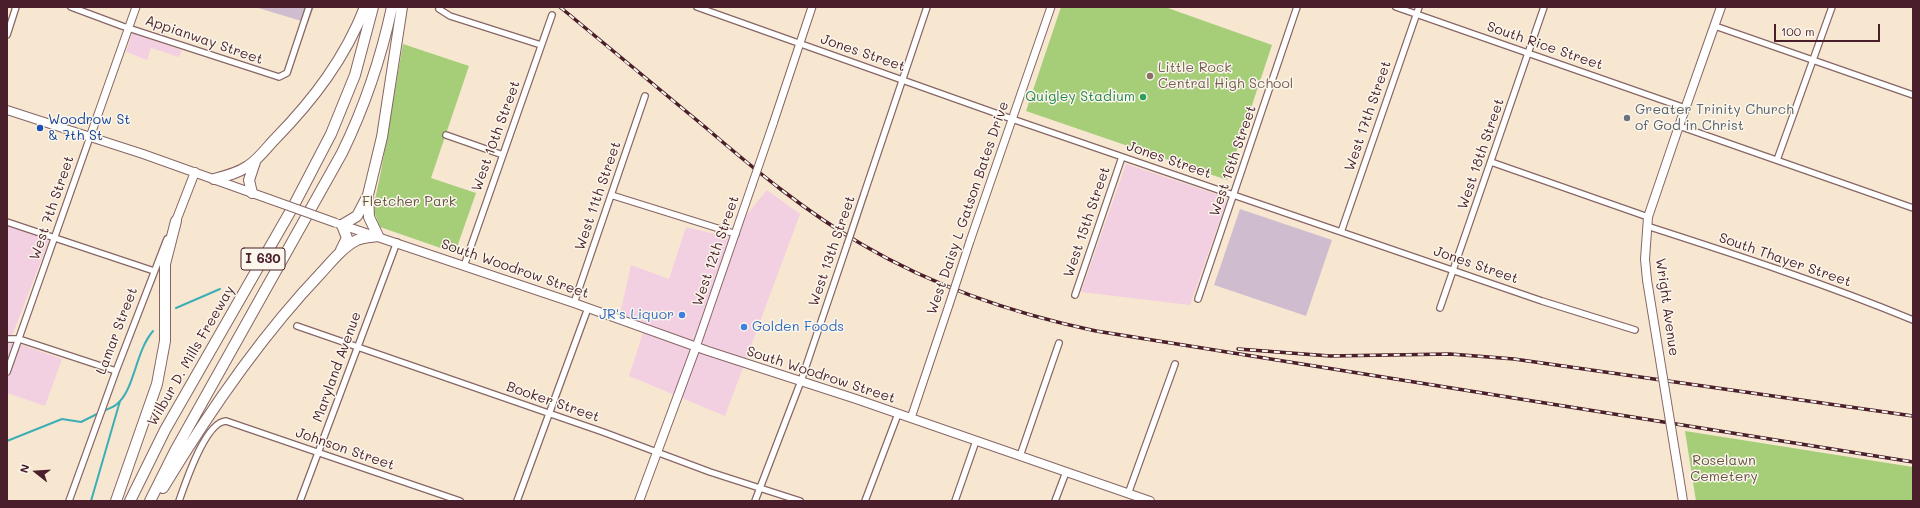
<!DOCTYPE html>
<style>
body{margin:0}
#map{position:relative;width:1920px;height:508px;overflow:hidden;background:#f7e7d1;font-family:Mali,sans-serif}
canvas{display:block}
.frame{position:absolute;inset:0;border:8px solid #4a1f2b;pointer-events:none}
.north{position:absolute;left:16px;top:452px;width:40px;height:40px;-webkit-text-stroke:3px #fbf7ec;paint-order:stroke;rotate:287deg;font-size:11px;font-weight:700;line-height:16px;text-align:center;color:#4a1f2b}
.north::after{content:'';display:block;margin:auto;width:14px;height:18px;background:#4a1f2b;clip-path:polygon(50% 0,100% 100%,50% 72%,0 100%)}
.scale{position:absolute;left:1774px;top:24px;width:106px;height:18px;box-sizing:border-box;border:2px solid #4a1f2b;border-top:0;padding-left:5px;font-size:12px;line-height:14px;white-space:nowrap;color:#4a1f2b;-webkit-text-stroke:3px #fbf7ec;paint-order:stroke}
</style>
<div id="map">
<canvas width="1920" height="508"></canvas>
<div class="frame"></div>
<div class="north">N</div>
<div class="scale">100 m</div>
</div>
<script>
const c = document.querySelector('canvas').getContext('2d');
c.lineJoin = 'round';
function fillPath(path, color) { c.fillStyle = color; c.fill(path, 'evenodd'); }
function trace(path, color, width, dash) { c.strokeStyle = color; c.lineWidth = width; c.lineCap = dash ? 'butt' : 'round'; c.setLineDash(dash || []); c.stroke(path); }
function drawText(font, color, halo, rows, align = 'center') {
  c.font = font + ' Mali,sans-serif'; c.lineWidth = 3; c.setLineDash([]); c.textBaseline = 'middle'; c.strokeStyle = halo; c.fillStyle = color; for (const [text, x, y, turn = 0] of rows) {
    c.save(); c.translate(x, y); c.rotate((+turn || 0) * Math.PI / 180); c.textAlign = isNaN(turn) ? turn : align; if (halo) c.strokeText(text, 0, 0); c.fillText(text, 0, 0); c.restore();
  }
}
fillPath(new Path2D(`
 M132 33 182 50 179 57 151 48 147 60 126 52Z
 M1126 164 1222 196 1227 200 1190 305 1081 292Z
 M767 190 800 214 725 416 629 376 646 324 620 314 631 265 669 279 686 227 728 237Z
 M7 226 49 240 10 341 62 359 45 406 7 393Z`), '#f2cfe1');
fillPath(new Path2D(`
 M255 7H314L308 23Z
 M1240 209 1332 240 1306 316 1214 285Z`), '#cfbdcf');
fillPath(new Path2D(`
 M1061 7H1165L1272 45 1227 180 1026 111Z
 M403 44 469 66 431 178 476 193 456 250 452 252 380 227 373 209 381 171Z
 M1685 431 1913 467V501H1696Z`), '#a6ce79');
trace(new Path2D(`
 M176 308 220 289
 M103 411C108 409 114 407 117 404 135 389 135 352 153 331
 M7 441 62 419 81 422 99 413
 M91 501 120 401`), '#3daeb6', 2);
const minor = new Path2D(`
 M71 7 122 26 279 77 287 73 309 7
 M697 7 1012 119 1542 301 1635 330
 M1396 7 1685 108
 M439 9 450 16 541 45
 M1715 26 1913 95
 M7 35 16 7
 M1679 126 1913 208
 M446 135 503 155
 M1777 160 1832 7
 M1491 162 1648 217
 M864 194 927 7
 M611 195 736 234
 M7 222 154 271
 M1647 226C1737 255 1826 284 1913 320
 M1341 232 1419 7
 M464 266 552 15
 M1075 295 1122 157
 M1198 299 1297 7
 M574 303 645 96
 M1440 308 1544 7
 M297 326 603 432 710 472 800 501
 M7 339H19L116 371
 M7 372 90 137
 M1020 456 1059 343
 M1128 494 1175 364
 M69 501 116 371 167 239
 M179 501C185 484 205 422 226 421L460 501
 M300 501 397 242
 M517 501 588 308
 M755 501 801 381 847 245
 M865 501 898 414
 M955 501 976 441
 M1055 501 1066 472`);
const tertiary = new Path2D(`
 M773 124 812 7
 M90 137 136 7
 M970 241 1051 7
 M696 347 752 185
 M911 418 949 305`);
const secondary = new Path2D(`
 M7 110 143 154 269 199
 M176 221 195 172
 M339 224 574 303 708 351 856 399 1150 501
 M1647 280 1645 259 1648 217 1679 126 1721 7
 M1679 476 1683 501
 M639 501 696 347`);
const motorway = new Path2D(`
 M214 179C226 176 238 173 248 166 259 159 267 147 276 138 314 99 345 58 365 7
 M252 193 249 180 255 162
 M341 250 347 238 342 225 357 216 368 195 382 137 402 7
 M163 488C207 415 262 335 321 273 332 261 343 247 357 240 364 237 372 237 378 236L369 217 368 195
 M116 501 157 384 165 341V264L176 221
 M130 501 165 430 294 205 331 134 355 75 373 7
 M150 501 175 451 342 153C365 106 381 58 392 7`);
trace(minor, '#876565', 8);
trace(tertiary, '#876565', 9);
trace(secondary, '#876565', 10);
trace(motorway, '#876565', 12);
trace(minor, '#fff', 5.5);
trace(tertiary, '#fff', 7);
trace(secondary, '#fff', 8);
trace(motorway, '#fff', 10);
const rail = new Path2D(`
 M560 7C608 47 656 87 705 127 755 170 806 212 863 245 935 287 1015 314 1096 331L1913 462
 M1238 349 1330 356 1450 354 1514 359 1913 416`);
trace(rail, '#4a1f2b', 3.5);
trace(rail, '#fbf7ec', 2, [6]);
const minorBridge = new Path2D(`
 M847 245 864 194`);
const tertiaryBridge = new Path2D(`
 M752 185 773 124
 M949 305 970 241`);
const secondaryBridge = new Path2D(`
 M269 199 336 223
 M1647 280 1679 476`);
trace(minorBridge, '#876565', 8, []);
trace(tertiaryBridge, '#876565', 9, []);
trace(secondaryBridge, '#876565', 10, []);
trace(minorBridge, '#fff', 5.5);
trace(tertiaryBridge, '#fff', 7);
trace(secondaryBridge, '#fff', 8);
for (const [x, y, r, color] of [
 [1150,76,4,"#8d6e63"],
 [1143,97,4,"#2e9e5b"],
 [1627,118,4,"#6b7280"],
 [40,128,4,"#1a4fb4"],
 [682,315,4,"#3f7fe0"],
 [744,327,4,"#3f7fe0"]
]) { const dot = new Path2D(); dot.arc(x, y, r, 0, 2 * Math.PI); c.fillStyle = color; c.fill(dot); trace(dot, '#fbf7ec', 1.5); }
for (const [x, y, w] of [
 [263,259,44]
]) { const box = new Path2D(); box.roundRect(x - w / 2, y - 11, w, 22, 3); c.fillStyle = '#fbf7ec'; c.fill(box); trace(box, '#4a1f2b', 1); }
drawText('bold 13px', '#4a1f2b', null, [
 ["I 630",263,259]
]);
drawText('14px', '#4a1f2b', '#fbf7ec', [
 ["Appianway Street",204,40,19],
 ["South Rice Street",1545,46,19],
 ["Jones Street",863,53,19],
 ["West 17th Street",1368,116,-71],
 ["West 10th Street",496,136,-70],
 ["West 18th Street",1481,154,-71],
 ["Jones Street",1169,160,19],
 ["West 16th Street",1233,161,-71],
 ["West 11th Street",598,196,-71],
 ["West 7th Street",52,208,-71],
 ["West Daisy L Gatson Bates Drive",968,208,-71],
 ["West 15th Street",1087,222,-71],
 ["West 12th Street",716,251,-71],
 ["West 13th Street",832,251,-71],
 ["South Thayer Street",1785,260,19],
 ["Jones Street",1476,265,19],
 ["South Woodrow Street",515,269,19],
 ["Wright Avenue",1667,307,82],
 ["Lamar Street",117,331,-69],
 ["Wilbur D. Mills Freeway",191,356,-60],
 ["Maryland Avenue",337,367,-70],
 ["South Woodrow Street",821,375,18],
 ["Booker Street",553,402,19],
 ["Johnson Street",345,449,19]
]);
drawText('14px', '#785e54', '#fbf7ec', [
 ["Little Rock",1158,68],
 ["Central High School",1158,84]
], 'left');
drawText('14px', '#27864d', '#fbf7ec', [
 ["Quigley Stadium",1135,97]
], 'right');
drawText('14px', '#5b616d', '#fbf7ec', [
 ["Greater Trinity Church",1635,110],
 ["of God in Christ",1635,126]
], 'left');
drawText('14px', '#164399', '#fbf7ec', [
 ["Woodrow St",48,120],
 ["& 7th St",48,136]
], 'left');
drawText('14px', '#665442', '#fbf7ec', [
 ["Fletcher Park",409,202],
 ["Roselawn",1724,461],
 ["Cemetery",1724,477]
]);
drawText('14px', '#366cbe', '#fbf7ec', [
 ["JR's Liquor",674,315],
 ["Golden Foods",752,327,"left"]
], 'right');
</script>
